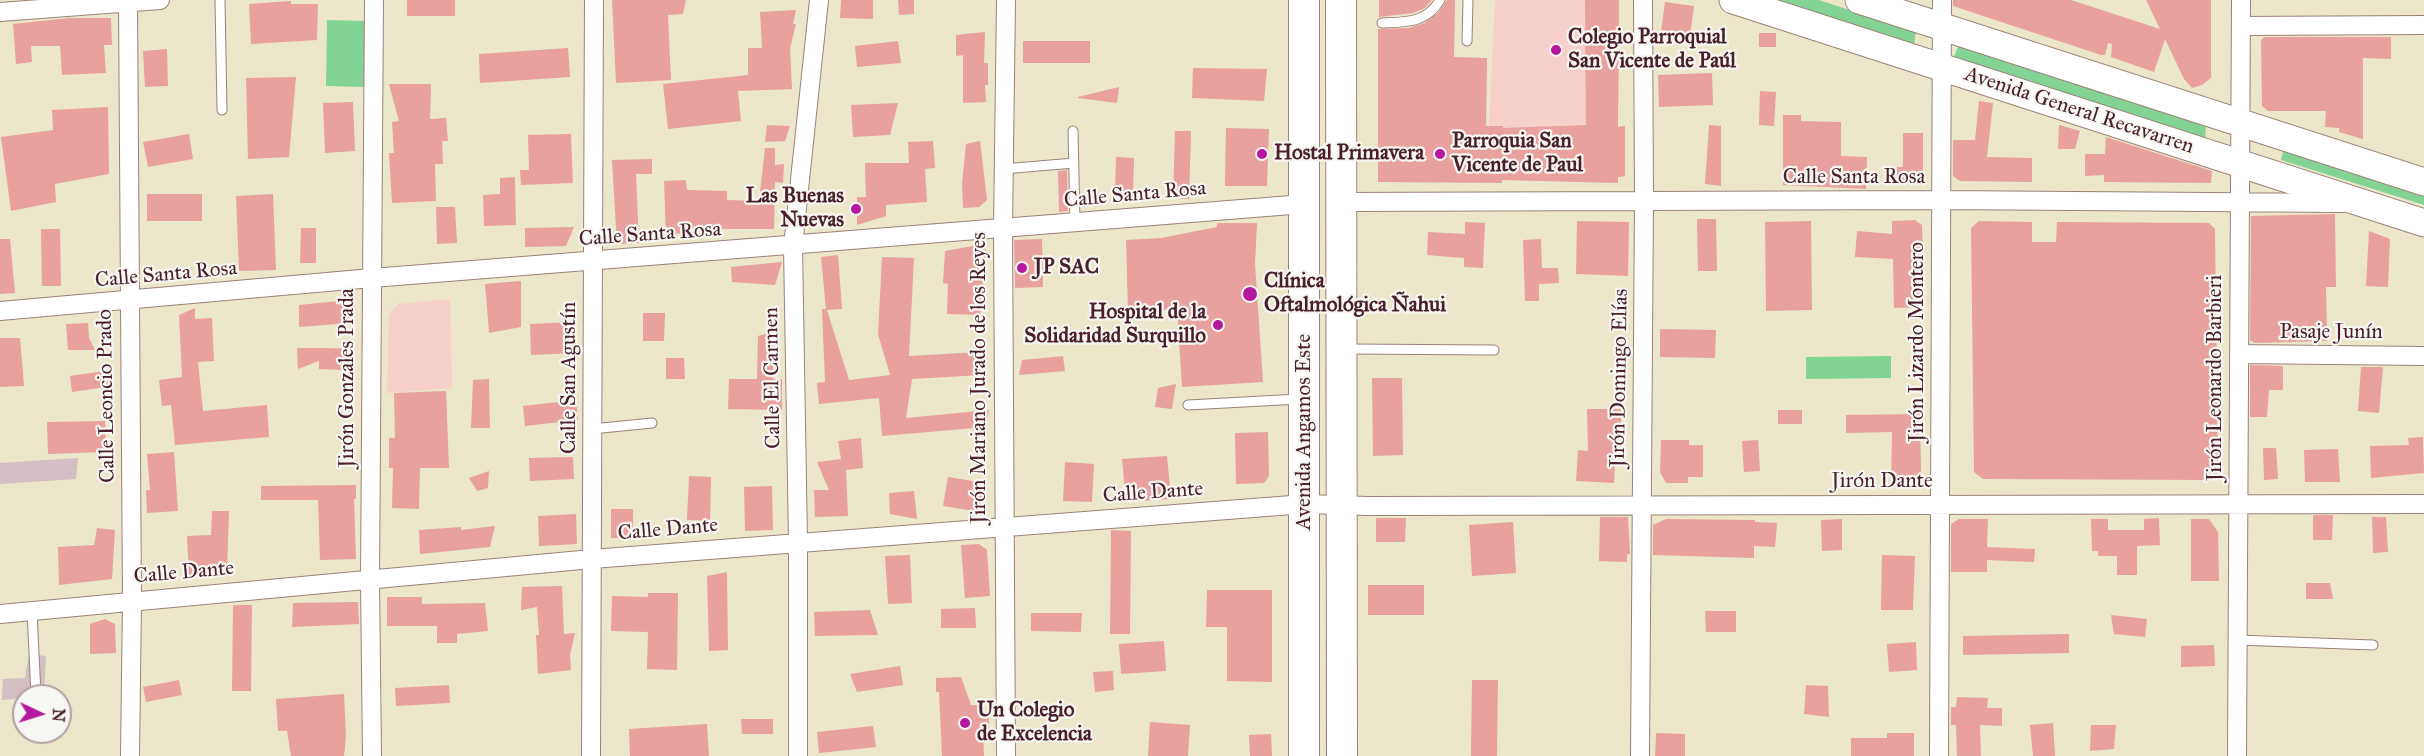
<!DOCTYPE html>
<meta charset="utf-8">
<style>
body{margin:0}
#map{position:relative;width:2424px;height:756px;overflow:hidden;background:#ece6ca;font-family:"IM FELL Great Primer",serif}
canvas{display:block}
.north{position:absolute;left:12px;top:684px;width:60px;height:60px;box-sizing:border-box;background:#f6f6f2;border:2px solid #b1a0a2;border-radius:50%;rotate:94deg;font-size:16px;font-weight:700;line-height:24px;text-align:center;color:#4a1f2b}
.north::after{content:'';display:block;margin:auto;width:21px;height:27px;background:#b5179e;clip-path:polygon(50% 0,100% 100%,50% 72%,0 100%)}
</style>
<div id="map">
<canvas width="2424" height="756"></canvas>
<div class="north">N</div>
</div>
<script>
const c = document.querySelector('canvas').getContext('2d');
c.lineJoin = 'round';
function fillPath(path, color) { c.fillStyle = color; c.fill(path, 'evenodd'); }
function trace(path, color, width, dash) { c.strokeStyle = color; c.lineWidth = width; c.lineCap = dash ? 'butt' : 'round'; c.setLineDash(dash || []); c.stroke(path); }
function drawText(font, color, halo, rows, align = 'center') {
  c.font = font + ' "IM FELL Great Primer",serif'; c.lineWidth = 4.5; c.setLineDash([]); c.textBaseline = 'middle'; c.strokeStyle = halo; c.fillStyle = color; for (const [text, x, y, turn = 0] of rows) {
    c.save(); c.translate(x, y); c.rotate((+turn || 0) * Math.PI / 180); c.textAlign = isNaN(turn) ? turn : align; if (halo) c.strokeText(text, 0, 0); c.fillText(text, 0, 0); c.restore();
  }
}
fillPath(new Path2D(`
 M1495 0H1619V99H1611L1618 127 1625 126V176L1618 178V183L1505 180 1508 128 1489 126Z
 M450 299 452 388 387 393 389 315 398 304Z`), '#f7d0cc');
fillPath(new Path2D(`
 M78 458 76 479 0 484V463Z
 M29 654 46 656 44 696H24V715H21L22 698 2 700 3 679 25 678Z`), '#d2bec3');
fillPath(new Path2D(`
 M1778 0H1819L1916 32 1914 45Z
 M327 20 365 21 364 87 326 86Z
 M1959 44 2206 126 2205 138 1954 57Z
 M2284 148 2424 194V205L2281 160Z
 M1891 356V378L1806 379V357Z`), '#82d394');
fillPath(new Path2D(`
 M407 0H455V16H407Z
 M612 0H686L683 14 668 15 671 80 616 83Z
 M841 0H873V19L840 18Z
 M898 0H914V14L899 15Z
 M1379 0H1432L1425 8 1413 13 1379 17Z
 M1447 0H1455L1454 57 1487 58 1486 126H1503V128L1586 125 1585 0H1619L1618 127 1625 126V176L1618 177V183L1502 180V183L1378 182V29L1408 28 1425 23 1439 12Z
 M1953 0H2071L2160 29 2146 0H2211V78L2202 85 2192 88 2184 79 2165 39 2154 72 2111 57 2112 44 2108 43 2105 55H2101L1953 6Z
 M291 1V4H318L317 40 251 44 249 4Z
 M1665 2 1694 6 1690 36 1661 32Z
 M796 10 793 24H796L790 48 792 89 738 91 741 121 668 129 663 84 748 75V48H762L760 12Z
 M69 18H111L112 45H104L106 73 62 75 60 46H31L32 62 16 64 13 24Z
 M985 32 984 63H988V85H985L986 102 963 103V55L956 56V35Z
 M1759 33H1776V47H1759Z
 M2265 37H2391V59L2363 58V139L2339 132V128L2325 127 2326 111H2268L2262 106 2261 40Z
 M898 41 901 63 857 67 855 46Z
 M1023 41H1090V63H1023Z
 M568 48 570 77 480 83 479 54Z
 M167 49 168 86 145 87 143 51Z
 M1193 68 1267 69 1264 101 1192 98Z
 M1712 73 1713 105 1659 107 1658 75Z
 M296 77 289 157 248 159 246 78Z
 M389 84H431L430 119 446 118 448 141H442L443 164H435L436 201 392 203 389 153H394L392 122 399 121Z
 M1119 87 1117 103 1078 98V97Z
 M1760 91 1776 92 1774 126 1759 125Z
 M1979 101 1993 103 1987 157 2032 158V182L1960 181 1953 176V140H1975Z
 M353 102 355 151 325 153 323 103Z
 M898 103 890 135 853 137 851 105Z
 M108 107 109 174 55 184 56 202 11 211 1 137 53 130 52 110Z
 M1783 115H1801V121L1841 122V156L1867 157 1866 189 1783 185Z
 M767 125 790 126 785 141 765 142Z
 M1709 125 1721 126V186L1705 184Z
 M2059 125 2080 131 2075 149H2058Z
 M1226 128 1269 129 1267 186H1225Z
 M1175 131H1191L1189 199 1173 198Z
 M1903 133H1923V176L1915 182 1896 181 1897 167H1903Z
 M189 134 193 159 148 167 143 142Z
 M571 134 573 183 521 185 520 170H529L528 135Z
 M2106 137 2212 171 2211 183 2104 182V175L2085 176V154H2105Z
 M933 141 935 168 925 169 927 202 886 205V216L857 225V197H866L865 163H909L908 142Z
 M980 141 987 200 979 207 963 208 962 183 966 144Z
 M765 148H775V165L784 164 783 183 775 182 774 229H688V233L666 234 664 181 686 180 687 190 727 191V200L759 201Z
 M1116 157 1134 158 1133 195 1115 194Z
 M652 159V174H636L639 243 617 244 612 160Z
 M1067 170 1068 211 1059 212 1058 171Z
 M515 177 516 225 484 226 483 195 500 194V178Z
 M147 194H202V221H147Z
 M273 194 276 270 239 271 236 196Z
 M436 207H455L457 243 437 244Z
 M2335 214 2336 287H2326L2327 341 2255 343 2250 340 2251 216Z
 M1697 219H1716L1717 271H1698Z
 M1915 220 1922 225 1924 307 1894 308 1893 259 1855 257 1857 231 1892 234V221Z
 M1577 221 1629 222 1628 276 1576 274Z
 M1811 221 1812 310 1766 311 1765 222Z
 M1979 221 2032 222V242H2056L2057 222 2209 223 2215 229 2218 473 2212 480 1983 479 1974 472 1971 228Z
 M1465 222 1485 223 1483 268 1464 267V258L1427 255 1428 232 1465 234Z
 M1217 223H1257L1255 264 1263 382 1182 387 1177 309 1128 311 1126 240 1161 238 1217 227Z
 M574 227 566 246 525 247V228Z
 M301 228H316V263H300Z
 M41 229H60L61 286H42Z
 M2369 231 2390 239 2388 287 2366 286Z
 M0 239H10L15 293 0 294Z
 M1042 239 1043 287 1015 288 1014 240Z
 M1541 239 1542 268H1558L1559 283 1539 284V301H1525L1523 240Z
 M978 245 986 250 980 315 947 314 948 284 943 283 945 251Z
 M838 255 842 309 827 310 849 380 890 375 878 334 882 257 914 258 909 356 980 352 981 375 912 379 906 418 989 410 986 427 882 436 879 398 819 404 817 383 825 382 822 309H826L821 257Z
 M782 262 775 285 732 282 731 267Z
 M521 281V327L489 333 485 284Z
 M349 300 355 306 351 323 299 327V305Z
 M195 308V319L212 318 214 361 198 362 203 411 267 405 269 437 175 445 171 405 162 406 159 380 182 377 179 315Z
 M643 313H665L664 341H643Z
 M573 322 574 353 531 355 530 324Z
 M88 323 89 338 95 350H68L66 324Z
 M1660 329 1716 330 1715 358 1660 357Z
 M773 332V379H782V410L728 409 729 379H757L758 336Z
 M0 338H20L24 386 0 387Z
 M297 348H326L353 349 345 370 319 369V361L298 369Z
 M1063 356 1065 371 1019 375 1022 360Z
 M666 358H684L685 379H666Z
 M2250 365 2283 366V390H2269L2267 417H2250Z
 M2361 367H2383L2379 413 2358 411Z
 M105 371 113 386 72 392 70 376Z
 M1372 378H1402L1403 455 1373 456Z
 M489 379 490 428H471L473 380Z
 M1176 384 1172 409 1155 407 1158 388Z
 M446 391 449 468H420L419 509 392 508 393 468H389V438H395L394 393Z
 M576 400 578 420 525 426 523 406Z
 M1587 409H1621V437L1616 438 1614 483 1576 481 1578 450 1588 451Z
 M1778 410H1802V424H1778Z
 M1920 414 1921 475 1913 484H1891L1892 432 1846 433V415Z
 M105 421 106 452 48 454 47 422Z
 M1268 432 1269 476 1264 483 1236 484 1235 433Z
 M2423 437 2424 473 2371 478 2370 446 2409 445 2408 438Z
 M861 438 863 468 846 470 848 516 815 517 814 490H829L817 462 841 459 838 441Z
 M1661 440H1689V445H1703V477H1688V483H1666L1660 472Z
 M1758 440 1760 471 1744 472 1742 441Z
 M2263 448H2276L2278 479 2264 480Z
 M2338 449 2340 482H2305L2304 450Z
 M174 452 178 511 147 513 146 490H150L147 454Z
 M1167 456 1171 499 1126 502 1122 459Z
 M573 457 574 479 530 481 529 458Z
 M1065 462 1094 464 1092 502 1063 501Z
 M489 471 488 488 477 491 469 478Z
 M689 476 711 477 710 521 687 520Z
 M948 477 985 483 980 512 943 506Z
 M356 485V499H354L356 559 320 560 318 500H261V486Z
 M772 486 773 530 745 531 744 487Z
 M914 491 917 519 890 514 889 493Z
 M611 509H633V538H611Z
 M212 511H229L227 573 202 572 203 576 189 577 187 536 211 535Z
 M576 514 577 544 539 546 538 516Z
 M2313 515H2333L2332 540H2313Z
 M1600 517H1628L1630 554H1627V562L1599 561Z
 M2372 517H2386L2388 552 2373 553Z
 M1376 518H1406L1405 542H1376Z
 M2159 518 2160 545 2137 546V575H2117V556H2098V551H2092L2091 519H2108V530H2144V519Z
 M1666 519 1755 520V522L1777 523 1775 547 1754 546V558L1653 555V525Z
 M1842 519V550L1822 551 1821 520Z
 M1959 519H1988L1987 547 2035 549 2034 562 1987 560V572H1951V524Z
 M2191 519H2209L2218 532 2219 581H2191Z
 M1513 522 1516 573 1472 576 1469 525Z
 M495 526 490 547 420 554 419 530 461 527V530Z
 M97 528 115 530 112 579 59 585 58 547 94 545Z
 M1111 530 1131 531 1130 634H1110Z
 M979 544 987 550 990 596 965 598 961 545Z
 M910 555 912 603 888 604 885 556Z
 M1882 555 1915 556 1913 610H1881Z
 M727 572 728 650 709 651 707 576Z
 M2306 583H2330L2333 599H2306Z
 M1368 585H1424V615H1368Z
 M562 586 564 634 575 633 570 655 571 670 538 674 536 635H539L537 607 521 610 522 587Z
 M1207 590H1272V682L1227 681V627H1206Z
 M648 593H678L677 670 647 669 648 632 611 631 612 596 648 597Z
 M387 597H422V604L485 603 488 631 457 634V643H437V626H387Z
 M358 602 359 624 292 627 293 603Z
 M233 605H252L251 691H232Z
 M975 608 976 628H941V609Z
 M870 610 878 635 815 636 814 612Z
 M1705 611H1736V632H1706Z
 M1031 613H1082L1081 632 1031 631Z
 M2111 615 2147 619 2145 637 2114 634Z
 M105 619 115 624 116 653 90 654V624Z
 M2069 634V653L1963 655V636Z
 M1164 641 1166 671 1121 674 1119 644Z
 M1916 642 1917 670 1889 672 1887 644Z
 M2214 645 2215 666 2181 667V646Z
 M900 666 903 685 857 692 850 674Z
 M1113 671 1114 690 1095 692 1093 672Z
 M961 677 971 705H981V716H989V730L983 731 984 756H942L939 692H936V678Z
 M179 680 182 695 146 702 143 687Z
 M1472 680H1498L1497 756H1471Z
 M449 685 450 703 396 706 395 688Z
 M1806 685 1828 686 1829 717 1804 714Z
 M344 694 346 737 344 756H291L287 731H278L276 699Z
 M1957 697 1988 698 1987 708H2002V726L1980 725 1981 756H1957L1956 725H1951V707H1956Z
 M741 719H773V734H742Z
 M1150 722 1190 725 1188 756H1148Z
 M2053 723 2055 756H2033L2030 725Z
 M707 724 709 756H630L629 729Z
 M2091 725H2116L2114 749 2090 751Z
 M873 726 876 747 819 753 817 732Z
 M1656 733 1685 734V756H1655Z
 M1887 733H1914V756H1851V738H1887Z
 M1271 734 1272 756H1250L1249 735Z`), '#e8a19e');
const lane = new Path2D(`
 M220 0 222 110
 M1382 23C1406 22 1427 23 1440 0
 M1467 41 1468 0
 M1073 131 1075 222
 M1003 169 1074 163
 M1347 349 1494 350
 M1188 405 1299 399
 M592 429 652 423
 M32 611 36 695
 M2237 640 2373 645`);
const street = new Path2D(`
 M128 0 132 600 130 756
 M0 12 160 0
 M2241 26 2424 25
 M1341 202 1941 200 2342 203
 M0 311 372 278 1304 204
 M2239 354 2424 356
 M0 614 592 559 1305 504 1368 506 2424 504
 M372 756 370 581 374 0
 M591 756 594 0
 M798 756V542L793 246 819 0
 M1006 756 1003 228 1006 0
 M1640 756 1644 202 1643 0
 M1939 756 1942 0
 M2237 756 2241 0`);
const secondary = new Path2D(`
 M1733 0 2424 223
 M1859 0 2424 182`);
const primary = new Path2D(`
 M1304 0V756
 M1341 0 1342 756`);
trace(lane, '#9b827a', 11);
trace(street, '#9b827a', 20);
trace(secondary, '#9b827a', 29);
trace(primary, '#9b827a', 32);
trace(lane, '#fff', 9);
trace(street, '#fff', 18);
trace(secondary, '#fff', 27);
trace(primary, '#fff', 30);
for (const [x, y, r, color] of [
 [1556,50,6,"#b5179e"],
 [1262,154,6,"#b5179e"],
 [1440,154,6,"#b5179e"],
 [856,209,6,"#b5179e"],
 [1022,268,6,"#b5179e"],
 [1250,294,8,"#b5179e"],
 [1218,325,6,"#b5179e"],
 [965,723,6,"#b5179e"]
]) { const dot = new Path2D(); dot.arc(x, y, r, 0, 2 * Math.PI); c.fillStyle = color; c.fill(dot); trace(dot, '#f6f6f2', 2); }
drawText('bold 21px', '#4a1f2b', '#f6f6f2', [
 ["Colegio Parroquial",1568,38],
 ["San Vicente de Paúl",1568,62],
 ["Parroquia San",1452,142],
 ["Vicente de Paul",1452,166],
 ["Hostal Primavera",1274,154],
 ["Las Buenas",844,197,"right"],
 ["Nuevas",844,221,"right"],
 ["JP SAC",1034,268],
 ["Clínica",1264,282],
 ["Oftalmológica Ñahui",1264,306],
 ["Hospital de la",1206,313,"right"],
 ["Solidaridad Surquillo",1206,337,"right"],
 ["Un Colegio",977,711],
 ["de Excelencia",977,735]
], 'left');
drawText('21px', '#4a1f2b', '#f6f6f2', [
 ["Avenida General Recavarren",2079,111,18],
 ["Calle Santa Rosa",1854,178],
 ["Calle Santa Rosa",1135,195,-5],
 ["Calle Santa Rosa",650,235,-4],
 ["Calle Santa Rosa",166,275,-5],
 ["Pasaje Junín",2331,333],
 ["Jirón Lizardo Montero",1918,342,-90],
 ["Jirón Gonzales Prada",348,378,-90],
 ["Calle San Agustín",570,378,-90],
 ["Calle El Carmen",773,378,-91],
 ["Jirón Mariano Jurado de los Reyes",980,378,-90],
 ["Jirón Domingo Elías",1620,378,-89],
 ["Jirón Leonardo Barbieri",2216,378,-90],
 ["Calle Leoncio Prado",107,396,-91],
 ["Avenida Angamos Este",1305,432,-90],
 ["Jirón Dante",1882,482],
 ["Calle Dante",1153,493,-4],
 ["Calle Dante",668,530,-5],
 ["Calle Dante",184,573,-5]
]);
</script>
